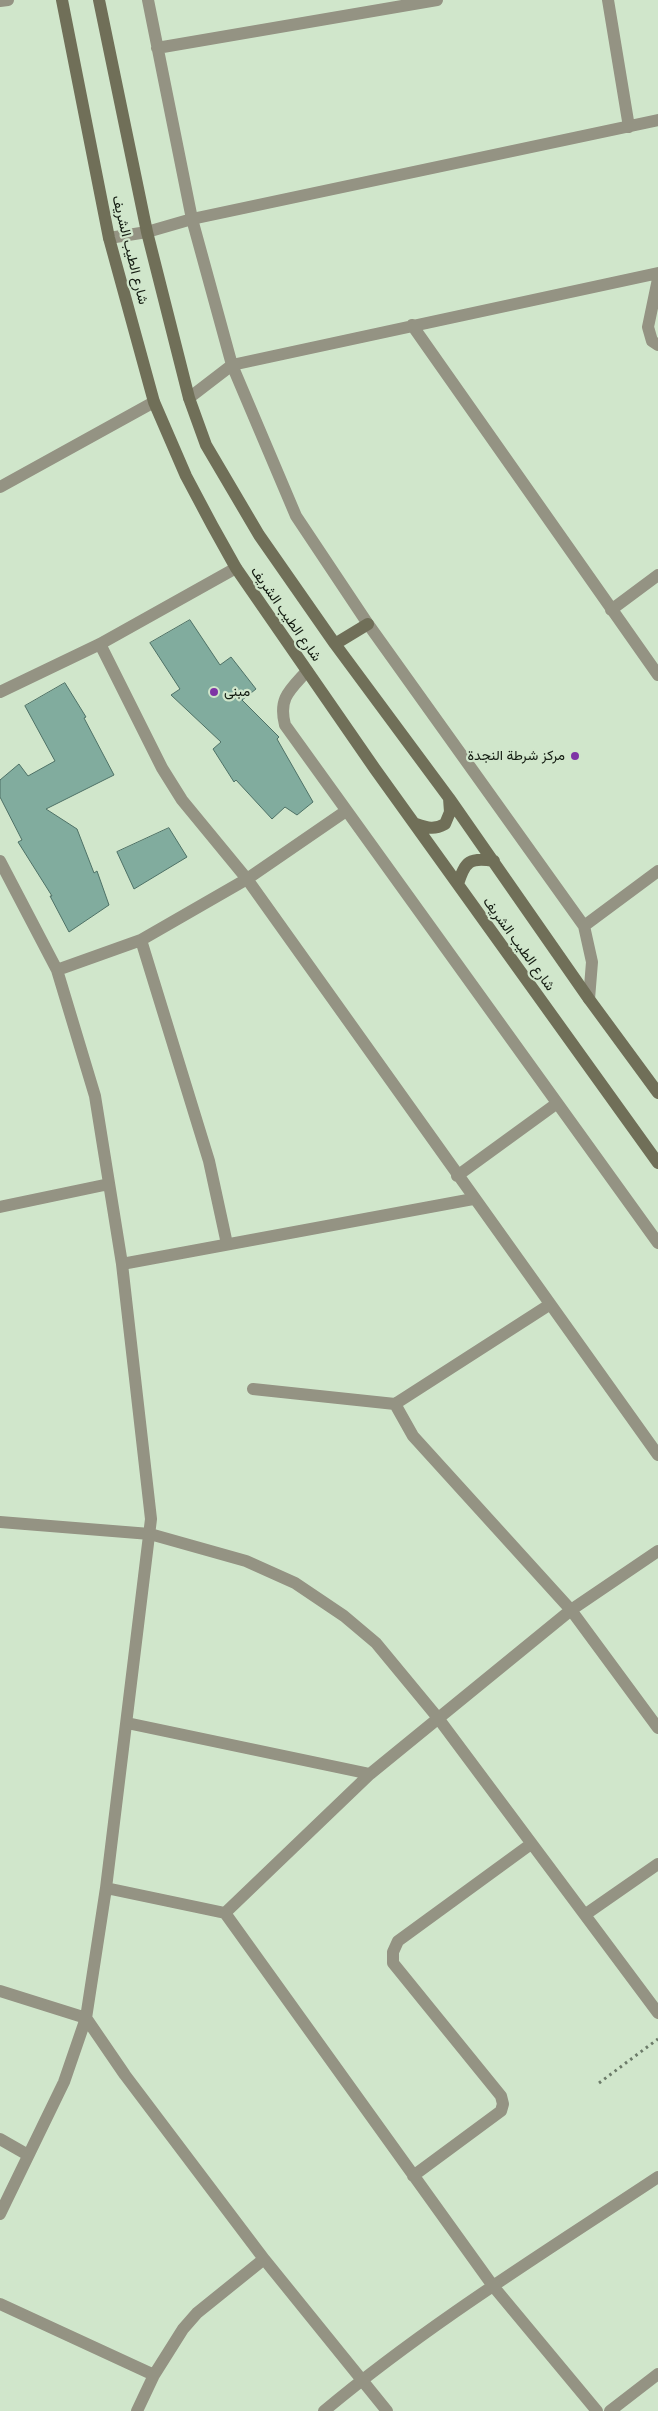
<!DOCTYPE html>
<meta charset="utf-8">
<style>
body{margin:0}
canvas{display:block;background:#d0e6cb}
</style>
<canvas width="658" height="2411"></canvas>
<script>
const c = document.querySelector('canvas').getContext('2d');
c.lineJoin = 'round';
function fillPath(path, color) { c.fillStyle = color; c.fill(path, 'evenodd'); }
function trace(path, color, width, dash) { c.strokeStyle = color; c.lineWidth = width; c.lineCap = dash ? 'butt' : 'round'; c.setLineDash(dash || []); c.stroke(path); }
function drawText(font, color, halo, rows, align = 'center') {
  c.font = font + ' "Playfair Display",Vazirmatn,serif'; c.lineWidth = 4.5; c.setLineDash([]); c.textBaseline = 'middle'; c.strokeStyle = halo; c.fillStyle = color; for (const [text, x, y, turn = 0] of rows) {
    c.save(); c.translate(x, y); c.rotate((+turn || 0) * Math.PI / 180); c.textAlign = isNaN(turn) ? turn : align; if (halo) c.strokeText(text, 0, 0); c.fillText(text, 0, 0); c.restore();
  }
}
const building = new Path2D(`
 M190 620 220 665 231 657 256 689 242 700 279 737 277 739 313 802 297 815 285 807 272 819 236 780 234 782 213 749 221 742 171 695 180 689 150 643Z
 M65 683 86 717 84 718 114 775 46 809 77 829 94 873 97 871 109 905 69 932 50 896H52L18 842 22 840 0 797V780L19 764 28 776 55 761 25 706Z
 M169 828 187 857 134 889 117 852Z`);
fillPath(building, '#81ac9e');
trace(building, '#4e7166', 1);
trace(new Path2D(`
 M599 2083 658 2039`), '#6c7b69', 3, [2.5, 4]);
trace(new Path2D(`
 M148 0 192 219 232 365 296 516 368 624 584 926 592 962 589 999
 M608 0 629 127
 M0 1 8 0
 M157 48 437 0
 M109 238 147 232 192 219 658 120
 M658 279 648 327 652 341 658 345
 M412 325 658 675
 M189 398 232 365 658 273
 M0 487 154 402
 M611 610 658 575
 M100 644 162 768 182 800 247 879 658 1455
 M307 671C290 690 278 698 285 725L658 1243
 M0 692 100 644 236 568
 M0 861 57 970 95 1096 122 1264 151 1519 106 1888 86 2018 64 2082 0 2214
 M584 926 658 871
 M141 940 209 1161 227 1244
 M57 970 141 940 247 879 346 811
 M457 1176 556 1104
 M0 1207 109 1184
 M122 1264 473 1199
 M253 1389 395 1404 549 1305
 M395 1404 413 1436 571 1610 658 1728
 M0 1522 150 1534 246 1561 295 1583 344 1616 376 1643 438 1718 658 2013
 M127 1723 370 1774
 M106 1888 225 1913 370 1774 571 1610 658 1551
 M225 1913 493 2286 597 2411
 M586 1914 658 1864
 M0 1991 86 2018 125 2075 264 2259 387 2411
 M0 2139 28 2155
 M413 2176 501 2111 503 2104 501 2096 393 1963V1952L398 1941 531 1844
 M0 2304 154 2375 183 2329 197 2313 264 2259
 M137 2411 154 2375
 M324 2411C428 2324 545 2252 658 2177
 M610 2411 658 2374`), '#949383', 12);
trace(new Path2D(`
 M62 0 109 238 154 402 186 476 212 525 236 568 375 769 658 1163
 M99 0 147 232 189 398 206 445 259 535 335 644 449 798 589 999 658 1093
 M335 644 368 624
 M416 824C428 828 434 830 445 824L450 812 449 798
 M458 884C465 861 470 857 494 861`), '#706f58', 12);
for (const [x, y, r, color] of [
 [214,692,5,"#7e34a5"],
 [575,756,5,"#7e34a5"]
]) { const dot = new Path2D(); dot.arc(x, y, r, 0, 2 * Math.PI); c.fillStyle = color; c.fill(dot); trace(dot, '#d0e6cb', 2); }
drawText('14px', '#121a10', '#d0e6cb', [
 ["شارع الطيب الشريف",130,250,76],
 ["شارع الطيب الشريف",286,614,55],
 ["شارع الطيب الشريف",519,944,54]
]);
drawText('14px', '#121a10', '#d0e6cb', [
 ["مبنى",224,692],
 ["مركز شرطة النجدة",565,756,"right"]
], 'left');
</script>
